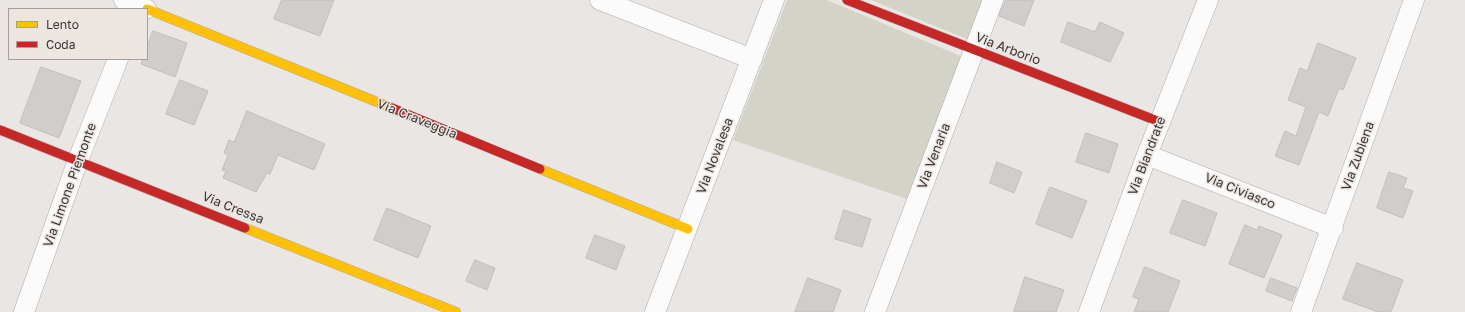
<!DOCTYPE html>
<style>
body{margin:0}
#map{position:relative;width:1465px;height:312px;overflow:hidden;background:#eae6e4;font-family:"Golos Text",sans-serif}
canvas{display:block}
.legend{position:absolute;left:8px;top:8px;width:140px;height:52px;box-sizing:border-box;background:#ede5e1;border:1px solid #a59f9c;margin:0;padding:5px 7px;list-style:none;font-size:12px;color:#383534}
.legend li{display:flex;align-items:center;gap:8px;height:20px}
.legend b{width:20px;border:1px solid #a59f9c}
</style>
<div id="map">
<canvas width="1465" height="312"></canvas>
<ul class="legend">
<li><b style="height:5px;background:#ffc107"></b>Lento</li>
<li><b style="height:5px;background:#c62828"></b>Coda</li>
</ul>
</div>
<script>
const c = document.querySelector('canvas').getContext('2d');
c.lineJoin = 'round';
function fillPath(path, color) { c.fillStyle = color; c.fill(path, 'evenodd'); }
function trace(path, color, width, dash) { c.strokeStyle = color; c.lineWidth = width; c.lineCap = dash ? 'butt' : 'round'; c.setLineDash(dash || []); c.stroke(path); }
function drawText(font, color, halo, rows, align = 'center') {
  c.font = font + ' "Golos Text",sans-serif'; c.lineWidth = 3; c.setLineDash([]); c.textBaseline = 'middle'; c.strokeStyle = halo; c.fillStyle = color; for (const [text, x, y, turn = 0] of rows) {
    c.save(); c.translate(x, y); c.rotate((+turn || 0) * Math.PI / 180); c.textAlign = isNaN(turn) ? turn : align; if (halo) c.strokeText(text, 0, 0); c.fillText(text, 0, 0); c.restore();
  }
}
fillPath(new Path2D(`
 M787 0H827L963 57 907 199 733 140Z
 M871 0H986L975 32 967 39Z`), '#d3d3c8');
const building = new Path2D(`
 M282 0H334L320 36 274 19Z
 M1006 0H1034L1024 26 999 16Z
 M1068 22 1095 32 1100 22 1124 33 1110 62 1061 42Z
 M153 31 187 43 175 77 141 64 143 59H147V48Z
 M1318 43 1356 58 1343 90 1339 88 1328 116 1319 112 1299 165 1275 156 1285 131 1296 136 1306 107 1288 100 1300 68 1307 71Z
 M41 67 81 81 59 138 20 123Z
 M180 80 208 91 194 125 166 114Z
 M247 111 325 144 314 170 278 155 270 174 267 173 256 192 223 178 226 171 222 170 228 155 224 153 229 140 234 142Z
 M1086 133 1118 144 1109 173 1076 162Z
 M997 162 1022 172 1014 193 990 183Z
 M1389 172 1407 178 1403 188 1413 191 1403 218 1377 208Z
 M1050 187 1087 201 1072 238 1036 224Z
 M1183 200 1217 213 1205 246 1170 233Z
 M387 208 431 226 418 258 374 240Z
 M844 210 871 219 862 247 835 239Z
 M1245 225 1257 230 1259 226 1282 235 1264 278 1229 264Z
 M595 235 625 246 616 270 586 258Z
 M475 260 495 268 487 290 466 281Z
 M1357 263 1403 280 1391 312H1378L1343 299Z
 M1145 267 1180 281 1168 312H1134L1139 299 1133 297Z
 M1025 277 1064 290 1056 312H1014Z
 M808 278 841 290 833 312H795Z
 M1271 278 1297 288 1292 301 1266 291Z`);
fillPath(building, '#d0cdcc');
trace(building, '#c2bebd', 1);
const street = new Path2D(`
 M124 0 146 9
 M600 0 752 59
 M1147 155 1333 228
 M24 312 78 160 118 59
 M655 312 774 0
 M875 312 993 0
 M1089 312 1147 155 1208 0
 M1301 312 1414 0`);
const slow = new Path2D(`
 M147 9 392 108
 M540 169 688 229
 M245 228 456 312`);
const jam = new Path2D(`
 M847 0 1160 122
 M392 108 540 169
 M0 130 245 228`);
trace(street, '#adaaa9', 21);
trace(slow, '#adaaa9', 10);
trace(jam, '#adaaa9', 10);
trace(street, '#fcfbfb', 20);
trace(slow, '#ffc107', 9);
trace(jam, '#c62828', 9);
drawText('13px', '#383534', '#ede5e1', [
 ["Via Arborio",1008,49,21],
 ["Via Craveggia",417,119,22],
 ["Via Novalesa",715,156,-69],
 ["Via Venaria",934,156,-69],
 ["Via Biandrate",1147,156,-69],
 ["Via Zubiena",1358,156,-70],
 ["Via Limone Piemonte",70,185,-70],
 ["Via Civiasco",1240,191,22],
 ["Via Cressa",233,208,22]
]);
</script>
